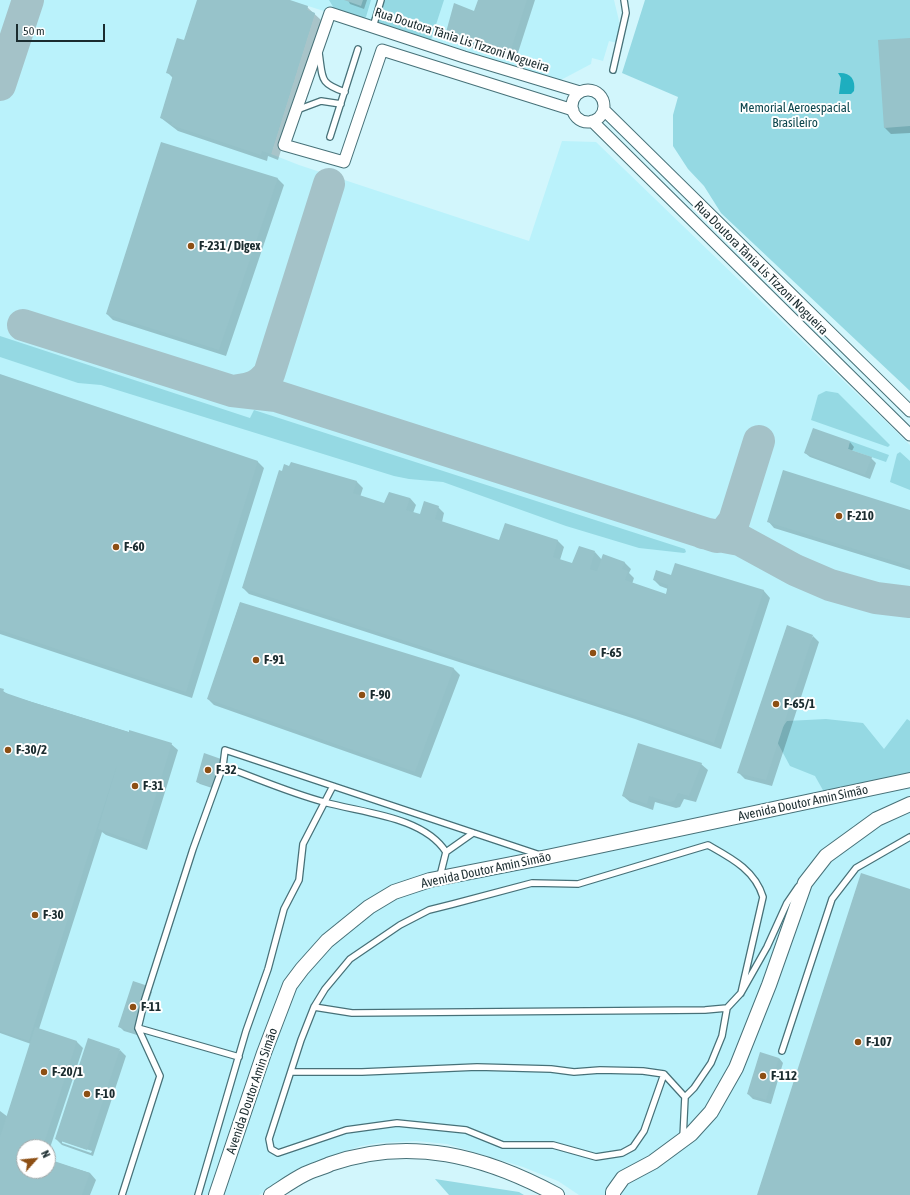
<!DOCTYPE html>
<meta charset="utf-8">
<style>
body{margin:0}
#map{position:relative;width:910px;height:1195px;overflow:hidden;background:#d2f6fc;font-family:"Asap Condensed",sans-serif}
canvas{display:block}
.north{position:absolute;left:16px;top:1139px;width:40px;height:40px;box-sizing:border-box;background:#fff;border:1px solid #a4abac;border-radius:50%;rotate:63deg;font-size:11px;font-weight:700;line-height:16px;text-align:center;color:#1b2c2f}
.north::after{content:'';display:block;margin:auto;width:14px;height:18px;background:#8d4f14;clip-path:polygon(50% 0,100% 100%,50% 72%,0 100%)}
.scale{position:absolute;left:16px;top:24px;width:89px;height:18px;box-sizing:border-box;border:2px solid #1b2c2f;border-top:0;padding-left:5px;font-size:12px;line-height:14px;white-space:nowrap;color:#1b2c2f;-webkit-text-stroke:3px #fff;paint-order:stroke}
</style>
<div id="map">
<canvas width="910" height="1195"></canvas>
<div class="north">N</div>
<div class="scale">50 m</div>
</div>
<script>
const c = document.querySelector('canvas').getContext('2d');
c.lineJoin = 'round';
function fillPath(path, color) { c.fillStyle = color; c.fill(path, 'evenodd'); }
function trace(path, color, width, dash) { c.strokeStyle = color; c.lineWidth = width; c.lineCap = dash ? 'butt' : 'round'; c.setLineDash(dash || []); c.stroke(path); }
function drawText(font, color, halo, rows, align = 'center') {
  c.font = font + ' "Asap Condensed",sans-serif'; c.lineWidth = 4; c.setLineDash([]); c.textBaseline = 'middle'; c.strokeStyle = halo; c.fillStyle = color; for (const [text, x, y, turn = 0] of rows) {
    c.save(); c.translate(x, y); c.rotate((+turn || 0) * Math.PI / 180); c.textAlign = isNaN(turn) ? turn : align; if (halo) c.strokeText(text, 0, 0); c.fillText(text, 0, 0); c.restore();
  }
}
fillPath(new Path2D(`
 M0 0H614L620 25 617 43 609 41 603 61 592 58 591 64 559 81 368 19 365 24 308 6 307 10 315 13 271 154 299 165 529 241 562 141 596 142 910 445V1195H579L558 1181 523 1167 447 1144 416 1141 379 1143 361 1146 320 1160 301 1168 259 1195H0ZM24 1147H48V1171H24Z`), '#baf2fb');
fillPath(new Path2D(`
 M329 0H371L366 17 362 19 335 10Z
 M384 0H444L431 40 377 23Z
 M645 0H910V391L721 213 704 186 688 169 673 146V115L678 97 622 73Z
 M0 336 250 418 254 410 685 549 686 552 684 553 639 548 566 526 443 482 409 479 394 476 101 385 78 383 0 357Z
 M826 391 838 393 890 445 888 447 811 420 818 395Z
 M850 441 889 455 886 462 848 449Z
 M900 452 910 461V490L890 482 897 454Z
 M826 719 863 723 884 749 907 719 910 721V774L824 792 815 776 790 766 775 738 787 721Z
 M435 1179 519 1192 524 1195H449Z`), '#95d9e3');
fillPath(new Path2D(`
 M838 73C850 72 856 79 854 91L851 94H839L841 78Z`), '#1eaebf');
fillPath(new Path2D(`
 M198 0H287L307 7 321 20 278 160 268 156 267 161 178 131 161 118 173 78 167 72 184 42Z
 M348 0H367L364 9 350 4Z
 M479 0H535L515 62 453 42 447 36 475 12Z
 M910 39V133L891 134 885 128Z
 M162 144 278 179 284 185 226 356 113 320 107 314Z
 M0 375 258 462 264 468 192 698 0 634Z
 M850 442 854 447 852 451 871 458 876 463 870 479 810 457 805 453Z
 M291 463 357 482 363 488 360 497 384 504 410 498 416 505 413 513 420 515 438 507 444 513 442 522 500 542 506 524 558 541 564 547 560 560 573 564 595 552 602 560 603 555 625 563 631 569 629 573 634 578 632 584 666 595 668 589 660 586 654 580 672 576 764 591 770 598 721 749 635 719 249 594 243 588 283 472 290 467Z
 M910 511V570L774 528 768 521Z
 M240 603 454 669 460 675 421 778 214 705 208 699Z
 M813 636 819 642 772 786 745 779 738 772Z
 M0 689 9 695 128 732 171 744 178 750 147 850 106 835 102 832 39 1029 77 1042 83 1048 48 1154V1147H24V1171H48V1160L90 1173 96 1180 90 1195H0V1111L8 1117 31 1044 0 1033Z
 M221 759 224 762 215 789 200 784 197 782Z
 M701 764 708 770 696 802 684 799 680 807 676 808 655 802 653 810 630 802 623 796Z
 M147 987 152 992 137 1035 124 1031 119 1026Z
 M120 1050 126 1056 93 1156 62 1145 56 1139ZM62 1141 92 1151 91 1153 62 1143Z
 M779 1058 783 1063 771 1104 753 1099 748 1094Z`), '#0003');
trace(new Path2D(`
 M0 85 28 0
 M23 325 232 391 276 396 717 537 724 534 734 521 759 441
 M239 390C252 389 260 385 269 374L329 184
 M703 533 740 540 795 570 830 585 876 598 910 602`), '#a4c2c8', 32);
fillPath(new Path2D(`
 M197 0H290L308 6 307 10 315 13 271 154 262 151 261 155 171 125 172 122 160 118 173 75 166 73 177 38 184 40Z
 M344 0H363L361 6Z
 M478 0H527L509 56 445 36 454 3 474 11Z
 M910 38V126L884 128 878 40Z
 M161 142 278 178 219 350 106 314Z
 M0 374 258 461 186 692 0 630Z
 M813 428 850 441 848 449 872 457 865 475 804 453Z
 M291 462 357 481 353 493 384 503 389 492 410 498 406 510 420 514 424 501 439 506 435 519 499 540 505 523 558 540 553 557 572 563 579 546 595 551 590 569 597 571 603 554 625 562 622 569 628 571 625 580 666 594 668 585 653 580 656 570 671 575 675 563 764 590 714 743 627 713 242 588 279 470 282 471 284 464 289 466Z
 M783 470 910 510V566L767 522Z
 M240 602 454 668 415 772 207 699Z
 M787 625 813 635 766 780 737 773Z
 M0 688 4 689 3 692 32 702 129 732V730L172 743 141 844 98 829 118 762 29 1041 0 1031Z
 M638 743 702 763 689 796 678 793 674 801 669 802 649 796 647 804 622 796Z
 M204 753 221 759 212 787 196 782Z
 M861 873 910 889V1195H757Z
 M133 981 148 986 133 1032 118 1027Z
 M35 1027 77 1041 43 1147H24V1171H48V1159L90 1173 82 1195H0V1137Z
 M88 1038 120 1049 87 1150 55 1139Z
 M760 1052 779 1058 766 1100 747 1094Z`), '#97c3ca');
const service = new Path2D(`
 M373 27 381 0
 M319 53C323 79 319 83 345 92
 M613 70 626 13 624 0
 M297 110 321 101 341 104
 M330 137 358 49
 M223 766C256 778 290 793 324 802 362 813 423 816 446 852L440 876
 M446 852 473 833
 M314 1007 352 1013 705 1010 727 1008
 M138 1028 239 1057
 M782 1051 832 899 856 868 910 837
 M291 1072H362L477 1067 551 1069 574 1072 600 1070 643 1071 664 1074 685 1097
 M664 1074 644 1131 633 1147 622 1153 596 1157 553 1145H503L466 1130 397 1123 346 1130 278 1153 271 1149 269 1139 301 1040 314 1007 325 989 350 959 400 925 429 910 453 904 532 883 578 884 708 845C731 858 755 870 763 897L741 993
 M683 1138 685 1097 694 1088 711 1063 722 1036 727 1008 741 993 767 947 787 903 798 887
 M122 1195 160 1076 138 1028 145 999 193 849 223 766 225 750 540 855
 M198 1195 246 1031 268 969 284 909 299 880 303 844 333 786`);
const minor = new Path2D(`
 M572 106a16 16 0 1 1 32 0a16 16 0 1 1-32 0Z
 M573 110 382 50 344 162 284 145 330 13 464 57 580 92
 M604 110 910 411
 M592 121 910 435`);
const tertiary = new Path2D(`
 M216 1195 264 1053 290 985 302 969 327 941 369 907 394 892 430 880 547 857 910 780
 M271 1195C282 1188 293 1180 305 1174 313 1170 322 1168 330 1164 410 1136 485 1156 557 1195
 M613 1195V1192L623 1178 653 1162 691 1134 711 1112 736 1068 769 985 805 883 826 856 877 819 910 804`);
trace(service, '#477178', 8);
trace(minor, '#477178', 13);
trace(tertiary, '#477178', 16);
trace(service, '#fff', 5.5);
trace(minor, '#fff', 11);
trace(tertiary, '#fff', 14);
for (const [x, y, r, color] of [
 [191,246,4,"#8d4f14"],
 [839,516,4,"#8d4f14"],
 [116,547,4,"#8d4f14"],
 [593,653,4,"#8d4f14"],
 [256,660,4,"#8d4f14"],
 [362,695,4,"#8d4f14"],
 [776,704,4,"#8d4f14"],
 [8,750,4,"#8d4f14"],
 [208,770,4,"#8d4f14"],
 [135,786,4,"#8d4f14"],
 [35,915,4,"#8d4f14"],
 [133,1007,4,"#8d4f14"],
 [858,1042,4,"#8d4f14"],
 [44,1072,4,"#8d4f14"],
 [763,1076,4,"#8d4f14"],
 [87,1094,4,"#8d4f14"]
]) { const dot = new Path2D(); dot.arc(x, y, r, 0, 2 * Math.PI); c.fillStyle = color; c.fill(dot); trace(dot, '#fff', 1.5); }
drawText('13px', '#1b2c2f', '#fff', [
 ["Rua Doutora Tânia Lis Tizzoni Nogueira",462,40,18],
 ["Rua Doutora Tânia Lis Tizzoni Nogueira",761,268,45],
 ["Avenida Doutor Amin Simão",803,803,-12],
 ["Avenida Doutor Amin Simão",486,870,-12],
 ["Avenida Doutor Amin Simão",252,1091,-71]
]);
drawText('13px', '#0d474e', '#fff', [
 ["Memorial Aeroespacial",795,108],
 ["Brasileiro",795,123]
]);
drawText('bold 13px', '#1b2c2f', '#fff', [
 ["F-231 / Digex",199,246],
 ["F-210",847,516],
 ["F-60",124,547],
 ["F-65",601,653],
 ["F-91",264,660],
 ["F-90",370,695],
 ["F-65/1",784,704],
 ["F-30/2",16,750],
 ["F-32",216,770],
 ["F-31",143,786],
 ["F-30",43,915],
 ["F-11",141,1007],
 ["F-107",866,1042],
 ["F-20/1",52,1072],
 ["F-112",771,1076],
 ["F-10",95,1094]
], 'left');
</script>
